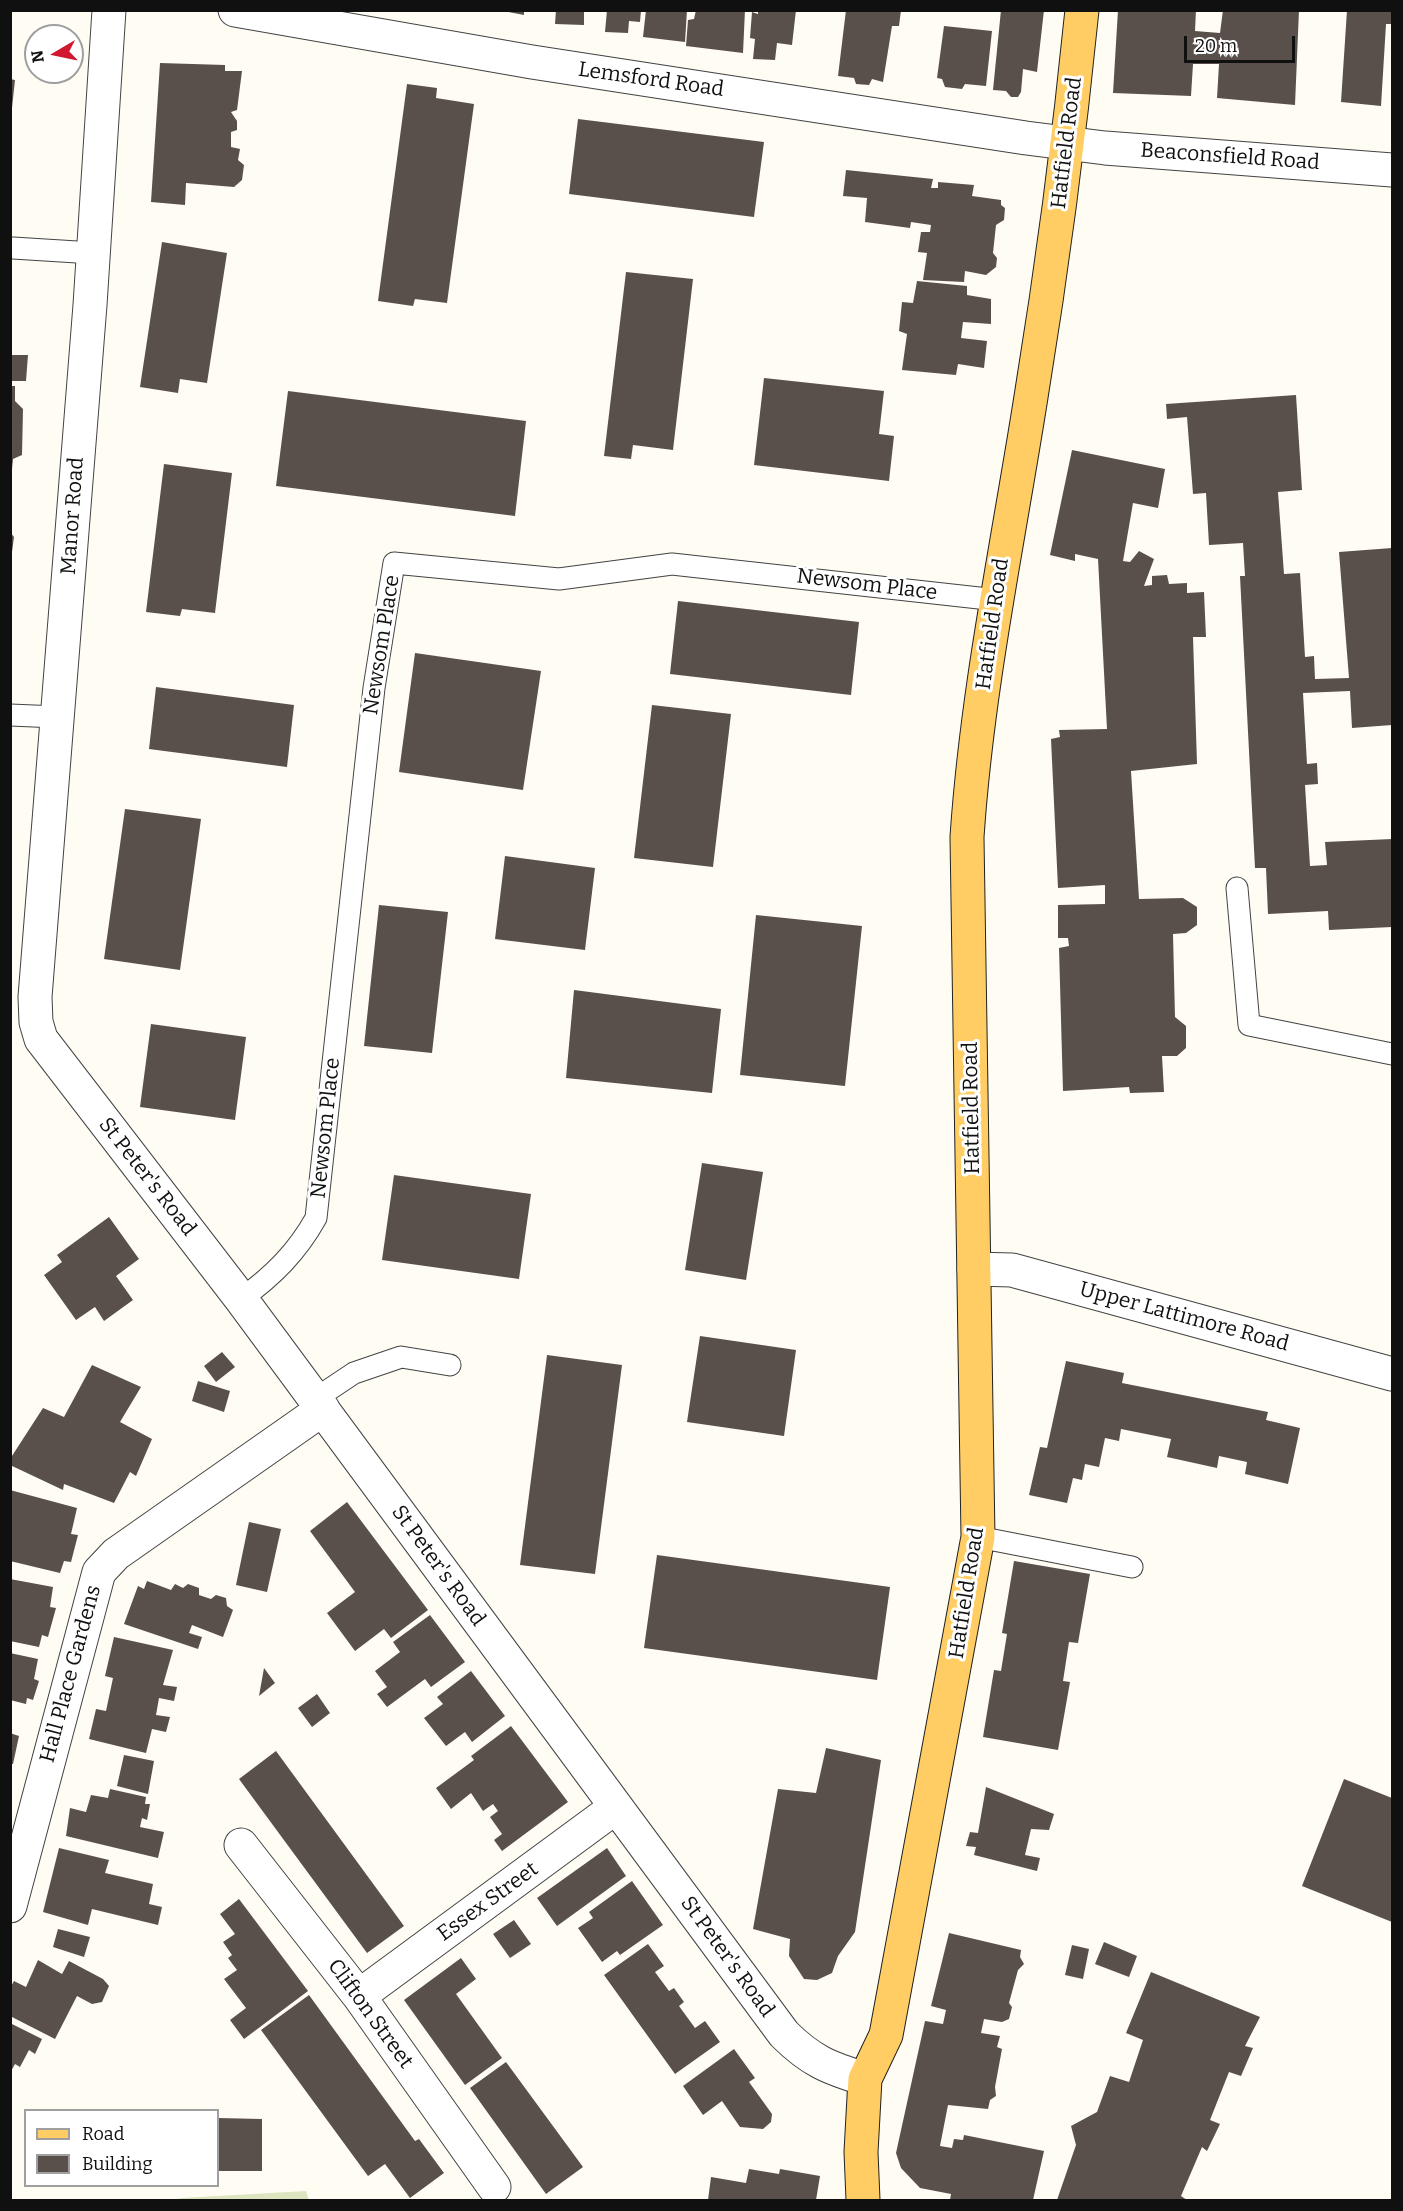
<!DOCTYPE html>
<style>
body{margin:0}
#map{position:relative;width:1403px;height:2211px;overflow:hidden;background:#fffcf3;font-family:Bitter,serif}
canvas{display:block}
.frame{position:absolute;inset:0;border:12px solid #101010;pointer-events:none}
.legend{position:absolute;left:24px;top:2109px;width:195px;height:78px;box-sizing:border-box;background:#fff;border:2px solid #9f9f9f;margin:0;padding:8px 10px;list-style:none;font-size:18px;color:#101010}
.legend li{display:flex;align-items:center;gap:12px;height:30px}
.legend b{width:30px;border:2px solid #9f9f9f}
.north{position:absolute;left:24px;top:24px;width:60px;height:60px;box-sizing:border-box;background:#fff;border:2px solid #9f9f9f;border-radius:50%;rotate:261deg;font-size:16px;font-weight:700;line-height:24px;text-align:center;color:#101010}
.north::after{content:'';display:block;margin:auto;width:21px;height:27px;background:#d01830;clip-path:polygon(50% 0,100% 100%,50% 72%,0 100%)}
.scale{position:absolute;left:1184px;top:36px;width:111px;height:27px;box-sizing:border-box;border:3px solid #101010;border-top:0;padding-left:8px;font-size:18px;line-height:21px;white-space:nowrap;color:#101010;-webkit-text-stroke:4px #fff;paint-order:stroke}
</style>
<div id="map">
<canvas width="1403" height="2211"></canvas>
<div class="frame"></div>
<ul class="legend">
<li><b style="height:8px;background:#ffcd63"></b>Road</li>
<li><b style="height:16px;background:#5a504b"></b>Building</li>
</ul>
<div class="north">N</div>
<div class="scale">20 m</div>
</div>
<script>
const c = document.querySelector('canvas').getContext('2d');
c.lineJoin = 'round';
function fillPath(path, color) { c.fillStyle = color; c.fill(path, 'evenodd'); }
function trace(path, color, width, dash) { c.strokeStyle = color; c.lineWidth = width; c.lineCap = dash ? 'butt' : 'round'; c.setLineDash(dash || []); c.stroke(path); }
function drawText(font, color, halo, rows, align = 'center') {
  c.font = font + ' Bitter,serif'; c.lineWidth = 6; c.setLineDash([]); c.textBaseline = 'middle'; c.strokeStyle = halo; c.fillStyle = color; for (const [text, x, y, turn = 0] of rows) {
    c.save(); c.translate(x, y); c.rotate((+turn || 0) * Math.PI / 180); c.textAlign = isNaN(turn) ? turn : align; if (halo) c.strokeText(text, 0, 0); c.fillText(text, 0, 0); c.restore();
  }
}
fillPath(new Path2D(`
 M306 2191 309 2200H171L182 2198Z`), '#dce5c0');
fillPath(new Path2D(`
 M498 10H524V15Z
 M556 10H584V25L555 24Z
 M607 10H641L640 22 629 21 628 33 605 32Z
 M646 10H687L685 42 643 37Z
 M696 10H745L743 53 686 46 688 20 694 19Z
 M758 10H796L792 45 777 43 775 60 753 59 755 39 750 38 752 12 758 14Z
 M846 10H901L899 26H892L883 82 872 79 869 85 856 84 854 78 838 76Z
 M1001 10H1044L1037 72 1023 69 1021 92 1018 97H1011L1006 91 993 90Z
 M1118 10H1196L1195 31 1220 33 1223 10H1299L1295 105 1217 98 1219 64H1193L1191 96 1113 93Z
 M1347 10H1392V24H1386L1381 106 1341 102Z
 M944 26 992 31 986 86 965 84 962 89 945 87 942 79 937 78Z
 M160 63 225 65V71H242L237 110 231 112 237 121V130L231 132V147L240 149 238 160 244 165 242 180 234 187 186 183 185 205 151 202Z
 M10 79 15 80 12 108H10Z
 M407 84 437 88 436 98 474 104 447 303 415 299 413 306 378 301Z
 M578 119 764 142 754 217 569 194Z
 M846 170 933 179 931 188H938V182L974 185 972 196 1001 200V205L1005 208 1004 220 996 225 993 253 997 258 996 267 986 275 965 271 964 282 923 280 927 253 918 252 921 232H930L931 225 911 222 910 228 865 222 867 198 843 196Z
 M162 242 227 253 207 383 180 379 178 393 140 387Z
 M626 272 693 279 673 450 633 445 631 459 604 456Z
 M917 281 967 286V295L991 299V324L963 322 961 338 987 341 984 368 958 364 956 375 902 370 907 334 899 331 902 302 913 303Z
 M10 355H28L26 381H10Z
 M764 378 884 391 879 434 894 436 889 481 754 465Z
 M10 386H15V401L23 409 22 455 13 459 12 469Z
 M288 391 526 421 515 516 276 486Z
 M1296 395 1302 490 1278 492 1284 574 1300 573 1305 657 1314 656 1315 679 1349 678 1339 552 1392 548V725L1352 728 1350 691 1303 693 1307 764 1317 763 1318 784 1305 785 1310 866 1327 865 1325 842 1392 839V927L1329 930 1328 911 1268 914 1266 868H1255L1240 576H1245L1243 543 1209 545 1206 493 1193 494 1187 417 1167 419 1166 404Z
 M1072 450 1165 469 1158 508 1133 503 1123 561 1130 562 1139 551 1154 559 1144 586 1152 585V576L1167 575 1169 584 1187 583V593L1204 592 1206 637H1193L1197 764 1131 771 1139 899 1183 898 1197 907V925L1186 933 1173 934 1175 1017 1186 1026V1048L1177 1056H1162L1164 1092 1130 1093 1129 1087 1063 1091 1059 948 1069 946 1068 938H1058V905L1105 904V885L1058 888 1051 739 1060 737 1059 730 1107 729 1098 559 1075 554V561L1050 555Z
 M164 464 232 473 215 613 182 609 180 616 146 612Z
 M10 532 14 537 12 552H10Z
 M678 601 859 622 851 695 670 674Z
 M415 653 541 671 523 790 399 772Z
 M156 687 294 705 287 767 149 749Z
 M652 705 731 714 713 867 634 858Z
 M125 809 201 819 180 970 104 959Z
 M505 856 595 868 585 950 495 939Z
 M379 905 448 912 432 1053 364 1046Z
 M756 915 862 926 845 1086 740 1075Z
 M574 990 721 1009 712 1093 566 1078Z
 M151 1024 246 1037 235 1120 140 1107Z
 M702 1163 763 1172 746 1280 685 1270Z
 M394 1175 531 1194 519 1279 382 1260Z
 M109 1217 139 1259 116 1276 133 1300 104 1321 95 1307 76 1320 44 1275 62 1262 57 1255Z
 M700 1336 796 1350 784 1436 687 1422Z
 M222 1352 235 1367 216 1382 204 1366Z
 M547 1355 622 1365 595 1574 520 1565Z
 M1066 1361 1124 1373 1122 1383 1268 1412 1266 1420 1300 1428 1288 1484 1245 1474 1247 1462 1219 1456 1217 1468 1167 1457 1171 1439 1121 1429 1119 1441 1105 1438 1099 1467 1085 1464 1082 1480 1073 1478 1067 1503 1029 1495 1040 1447 1047 1448Z
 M92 1365 141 1387 120 1422 152 1439 136 1476 130 1472 114 1503 64 1484 63 1490 10 1465V1459L43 1408 64 1417Z
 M198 1381 230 1391 224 1412 192 1401Z
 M10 1490 77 1508 71 1534 78 1535 71 1562 64 1561 60 1573 10 1561Z
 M347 1502 428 1610 391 1638 384 1629 355 1651 327 1613 355 1592 310 1531Z
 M249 1522 281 1529 267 1592 236 1585Z
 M657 1555 890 1587 877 1680 644 1648Z
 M1014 1561 1090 1574 1078 1643 1069 1642 1063 1681 1070 1682 1058 1750 983 1737 994 1670 1001 1671 1007 1634 1002 1633Z
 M10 1579 53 1587 50 1607 56 1608 48 1637 42 1635 39 1647 10 1641Z
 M147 1581 171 1590 175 1584 183 1588 188 1584 199 1588V1595L211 1599 216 1595 226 1598 227 1606 233 1610 223 1637 192 1625 189 1633 202 1637 198 1649 124 1624 138 1586 144 1589Z
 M430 1615 465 1662 431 1687 425 1679 387 1707 377 1694 387 1687 375 1671 400 1652 393 1642Z
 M114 1637 173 1650 163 1685 177 1687 174 1701 159 1698 156 1715 170 1717 166 1732 152 1729 146 1753 89 1739 96 1709 106 1711 113 1678 105 1676Z
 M10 1653 38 1659 34 1679 39 1681 33 1700 27 1698 26 1704 10 1700Z
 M264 1668 275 1683 259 1696Z
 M471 1671 505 1716 472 1742 465 1732 446 1746 424 1718 443 1704 437 1697Z
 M317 1694 330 1713 312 1727 298 1708Z
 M511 1726 568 1802 502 1851 494 1840 502 1834 490 1817 498 1811 493 1804 483 1811 471 1793 451 1809 436 1788 474 1760 471 1756Z
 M10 1733 19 1736 13 1764H10Z
 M826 1748 881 1760 855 1932 838 1956 832 1973 817 1980 804 1979 789 1956 790 1939 753 1929 778 1789 816 1793Z
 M276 1751 404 1926 367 1953 239 1779Z
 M124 1755 154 1761 148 1794 117 1786Z
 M1344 1779 1392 1798V1922L1302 1886Z
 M986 1787 1054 1814 1049 1830 1031 1829 1025 1855 1040 1858 1037 1871 974 1855 976 1847 966 1846 970 1832 978 1833Z
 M110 1789 146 1797 145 1804H150L147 1820 142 1818 140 1827 164 1832 158 1858 66 1836 70 1808 86 1812 91 1795 108 1798Z
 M59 1848 109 1860 105 1873 153 1884 149 1904 162 1907 158 1925 92 1909 88 1925 43 1912Z
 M607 1848 626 1876 557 1926 537 1898Z
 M632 1881 663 1925 620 1955 617 1951 602 1962 578 1928 593 1918 589 1912Z
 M239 1899 308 1991 244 2039 230 2020 246 2008 224 1979 237 1970 228 1958 232 1955 223 1942 235 1934 220 1914Z
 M514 1920 531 1944 510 1958 493 1934Z
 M58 1929 90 1937 84 1957 53 1947Z
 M949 1933 1021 1950 1020 1957 1024 1964 1018 1970 1009 2003 1012 2007 1009 2019 1002 2022 984 2019 981 2033 1000 2036 997 2047 1002 2049 995 2087 996 2096 990 2100 988 2109 948 2105 940 2146 952 2148 954 2139 963 2140 964 2135 1044 2151 1033 2200H950L951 2194 920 2188 901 2168 896 2153 925 2021 943 2024 946 2010 931 2006Z
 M1104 1942 1137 1956 1129 1977 1095 1964Z
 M648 1944 664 1966 655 1972 669 1991 674 1988 684 2002 679 2006 695 2028 705 2021 720 2042 675 2074 604 1975Z
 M1072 1945 1089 1949 1083 1979 1065 1975Z
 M461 1958 476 1979 456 1994 502 2058 465 2085 404 2000Z
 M38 1960 62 1974 69 1961 103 1979 109 1986 102 2002 92 2004 77 1996 55 2039 10 2016V1988L14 1981 26 1987Z
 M1151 1972 1260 2017 1245 2046 1253 2048 1241 2076 1229 2072 1210 2120 1220 2124 1207 2151 1202 2147 1181 2196 1187 2200H1057L1076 2145 1071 2126 1097 2112 1110 2076 1129 2082 1143 2040 1126 2033Z
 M309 1995 415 2141 419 2139 444 2173 410 2198 385 2164 368 2176 261 2030Z
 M10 2023 42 2039 35 2054 29 2050 20 2067 15 2064 10 2073Z
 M734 2049 755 2078 749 2082 772 2114 771 2122 763 2129 740 2127 722 2101 703 2115 683 2086Z
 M506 2062 583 2167 546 2194 470 2088Z
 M218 2118 262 2119V2171H218Z
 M749 2169 779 2174 780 2169 820 2176 816 2200H708L711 2177 746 2183Z`), '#5a504b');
const service = new Path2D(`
 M13 248 93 253
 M10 715 57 717
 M1237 888 1249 1025 1392 1054
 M241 1299C273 1276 297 1252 316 1218L374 688 394 563 559 579 672 564 997 600
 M315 1399 354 1373 401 1357 450 1365
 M978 1537 1132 1567`);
const minor = new Path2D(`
 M109 10 90 305 35 997 36 1022 41 1039 241 1299 784 2034C811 2061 829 2068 865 2079
 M235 10 532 62 1026 138 1105 148 1392 170
 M974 1269 1012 1270 1392 1374
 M241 1845 359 1996 494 2187
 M10 1906 99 1572 116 1554 323 1409
 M359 1996 616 1807`);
const primary = new Path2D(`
 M863 2200 861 2152 865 2079 886 2035 978 1537 967 837C977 689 1008 543 1031 397 1052 269 1069 140 1082 10`);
trace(service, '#434343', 23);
trace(minor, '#434343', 35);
trace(primary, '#212121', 35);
trace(service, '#fff', 21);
trace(minor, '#fff', 33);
trace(primary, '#ffcd63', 33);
drawText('21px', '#101010', '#fff', [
 ["Lemsford Road",651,80,8],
 ["Hatfield Road",1067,143,-83],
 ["Beaconsfield Road",1230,157,4],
 ["Manor Road",73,516,-86],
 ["Newsom Place",867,585,7],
 ["Hatfield Road",993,624,-82],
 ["Newsom Place",382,645,-81],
 ["Hatfield Road",972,1108,-91],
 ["Newsom Place",326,1128,-84],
 ["St Peter's Road",147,1177,52],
 ["Upper Lattimore Road",1184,1317,15],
 ["St Peter's Road",438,1566,54],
 ["Hatfield Road",967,1593,-81],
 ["Hall Place Gardens",71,1674,-75],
 ["Essex Street",488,1902,-36],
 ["St Peter's Road",727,1957,54],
 ["Clifton Street",370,2014,54]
]);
</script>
